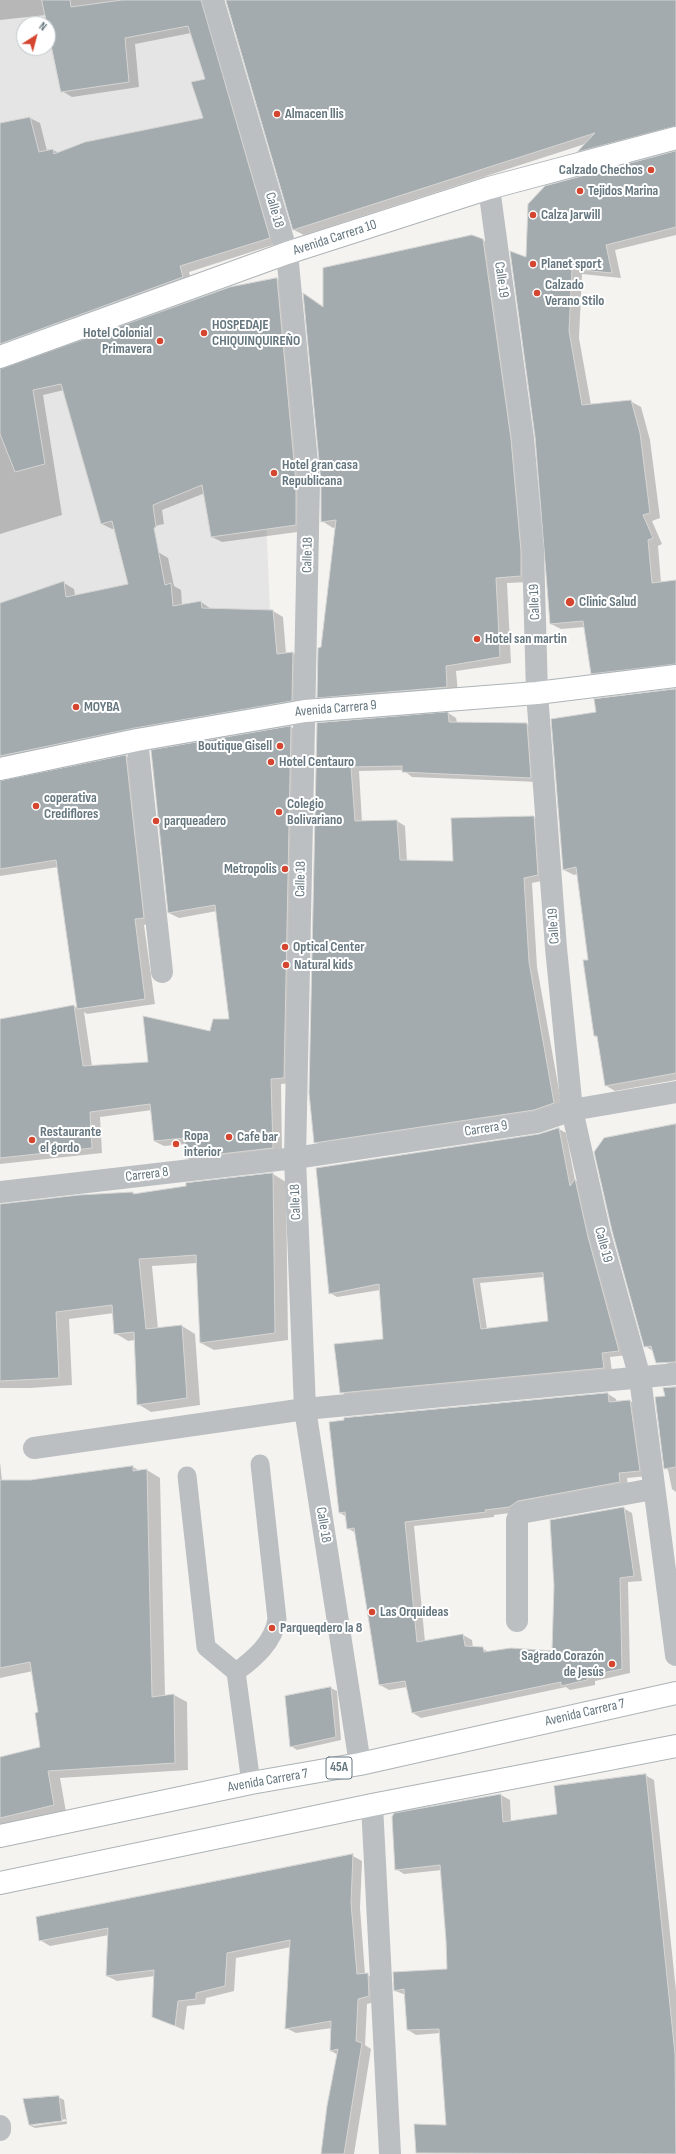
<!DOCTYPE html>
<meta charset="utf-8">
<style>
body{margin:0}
#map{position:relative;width:676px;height:2154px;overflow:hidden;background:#f4f3f0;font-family:"Sofia Sans Condensed",sans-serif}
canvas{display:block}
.north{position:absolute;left:16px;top:16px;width:40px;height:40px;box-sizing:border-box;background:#fff;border:1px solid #c1c8cc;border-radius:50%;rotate:36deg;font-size:11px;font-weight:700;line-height:16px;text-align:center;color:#65767f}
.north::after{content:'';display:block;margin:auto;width:14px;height:18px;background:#d44630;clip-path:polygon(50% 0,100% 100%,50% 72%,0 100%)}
</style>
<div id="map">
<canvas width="676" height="2154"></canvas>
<div class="north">N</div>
</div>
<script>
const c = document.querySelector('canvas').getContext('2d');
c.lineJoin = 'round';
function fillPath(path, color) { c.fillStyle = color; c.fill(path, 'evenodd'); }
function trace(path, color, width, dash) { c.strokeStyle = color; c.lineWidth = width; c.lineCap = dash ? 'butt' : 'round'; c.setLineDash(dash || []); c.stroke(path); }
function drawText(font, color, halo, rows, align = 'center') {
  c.font = font + ' "Sofia Sans Condensed",sans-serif'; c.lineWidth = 4; c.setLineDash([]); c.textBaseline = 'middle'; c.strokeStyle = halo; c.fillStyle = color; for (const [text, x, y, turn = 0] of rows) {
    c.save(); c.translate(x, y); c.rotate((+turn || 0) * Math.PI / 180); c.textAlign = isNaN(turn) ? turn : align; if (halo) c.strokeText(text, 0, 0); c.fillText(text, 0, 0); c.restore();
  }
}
fillPath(new Path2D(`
 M0 0H181L252 235 0 329ZM24 24H48V48H24Z
 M257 297 273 685 0 740V392Z`), '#e4e5e4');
fillPath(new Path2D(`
 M0 0H212L279 243 189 272 192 283 68 328 58 322 0 335V123L30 118 40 123 47 151 53 150 59 153 204 118 206 80 191 33 135 44 139 87 72 97 62 91 46 15 0 20Z
 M227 0H676V133L588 157 579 151 585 144 304 235 294 230Z
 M676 152V235L615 250 621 278 582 274 579 338 591 405 630 401 641 407 650 440 660 518 652 521 662 544 658 546 661 583 676 581V670L602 679 592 673 585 627 561 629 551 624 527 259Z
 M483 240 494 247 532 582 507 583 511 663 456 671 458 693 329 703 318 697 336 527 333 528 322 521V482L305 294 324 307Z
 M277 279 287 284 305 531 222 542 212 537 205 493 162 510 164 524 124 533 117 528 112 529 102 524 64 390 43 395 62 515 0 534V369Z
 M158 552 168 558 174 586 181 590 182 605 201 602 211 609 273 611 283 617 286 654 293 653 303 659 302 706 0 768V605L64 583 74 589 75 596 129 585Z
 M676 690V1080L615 1091 605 1085 598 1038 595 1036 589 961 578 874 574 875 564 870 598 713Z
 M448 713 456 718 457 723 526 724 535 729 539 782 412 777 403 770 359 771 362 822 397 821 405 826 407 862H454L533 817 542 822 546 880 532 883 537 967 562 1107 323 1147 315 1142 318 724Z
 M291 727 301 733 294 1083 281 1084 282 1153 196 1163 186 1157V1144L164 1146 154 1141 152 1110 100 1117 102 1153 0 1164V1020L74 1006 77 1008 58 867 0 876V782L126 756 136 762 153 923 144 925 155 1004 87 1014 84 1012 92 1066 149 1063 211 1033 230 1020 217 911 179 918 169 913 152 751Z
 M676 1125V1368L655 1357 653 1351 645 1346Z
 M559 1129 566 1133 575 1180 582 1185 627 1355 610 1357 612 1372 349 1397 341 1392 384 1340 380 1290 337 1297 330 1293 539 1135ZM544 1277 549 1322 487 1329 480 1283Z
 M273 1174 286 1182 288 1340 214 1350 201 1343 197 1263 152 1266 158 1329 182 1326 195 1334 200 1405 151 1412 138 1404 135 1340 128 1341 115 1333 114 1313 69 1319 72 1385 31 1388H0V1205L133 1193 136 1195 187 1187V1184Z
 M608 1394 616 1399 617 1402 630 1401 639 1406 648 1476 627 1478 628 1487 518 1512 494 1515V1517L414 1526 425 1642 463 1635 472 1640 473 1648H482L490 1653 553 1652 623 1508 632 1513 642 1581 628 1582 630 1673 595 1681V1685L570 1690 566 1687 421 1718 413 1713 407 1687 389 1690 380 1685 356 1533 347 1528 345 1516 340 1513Z
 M676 1396V1492L672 1489 668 1470 665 1468Z
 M0 1462 2 1481H30L133 1467 140 1471 147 1470 160 1478 165 1696 174 1695 187 1702 188 1770 60 1778 66 1812 0 1828V1758L42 1747 39 1713 33 1671 0 1678Z
 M331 1688 337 1691 341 1740 297 1750 291 1746Z
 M645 1775 654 1780 676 1991V2154L417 2153 447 2126 440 2033 416 2035 408 2030 406 1995 395 1991 394 1973 448 1970 442 1870 404 1874 396 1869 394 1814 501 1795 510 1800 511 1822 558 1815Z
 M353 1856 362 1861 360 1908 365 1974 377 1980 378 2001 367 2004 365 2045 371 2049 354 2154H322L338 2055 331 2051 332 2028 296 2033 286 2028 291 1947 236 1958 234 1991 206 1998 205 2004 187 2006 184 2030 153 2016 155 1976 117 1981 107 1976 109 1935 50 1946 40 1940Z
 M58 2097 64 2100 67 2124 35 2128 29 2125ZM67 2119V2121L33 2126V2124Z`), '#0003');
const building = new Path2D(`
 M42 0H70L71 7 122 0H201L270 238 180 266 183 277 0 344V123L30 117 39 152 53 149 54 154 85 142 203 118 191 82 205 79 188 26 125 38 129 82 61 92Z
 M226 0H676V126L577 152 595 133 293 230Z
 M676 151V227L606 245 612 273 572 269 569 331 582 405 631 400 640 433 650 513 643 515 653 538 648 540 652 583 676 580V664L591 674 583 621 550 624 535 437 510 251 526 257 528 204 545 186Z
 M472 235 483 239 511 439 521 551V576L496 578 500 657 446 666 447 687 317 698 318 648 321 647 336 520 321 522V482L303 293 323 307V268Z
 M277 278 296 483V525L211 537 202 485 153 505 156 527 154 528 165 585 171 583 173 606 201 601 202 608 273 610 277 654 293 652 292 701 135 728 0 756V603L64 581 66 597 128 584 112 521 101 524 61 384 33 390 45 464 15 472 0 434V369L230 287Z
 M676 689V1073L605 1086 597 1036H594L583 960H588L576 867 563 870 551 719 596 712 594 699Z
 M448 712 449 722 527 723 531 778 402 772V766L351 767 355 821 397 820 400 860 453 861 451 818 534 816 538 875 524 878 529 962 554 1103 534 1110 314 1143 309 1093 317 723Z
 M291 726 284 1078 271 1079 273 1148 185 1158V1138L154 1141 150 1104 90 1112 92 1148 0 1158V1019L74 1005 83 1066 148 1062 143 1016 210 1031 213 1019H229L215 905 168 913 151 750Z
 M126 755 144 918 135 919 145 999 77 1009 56 860 0 869V781Z
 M676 1124V1362L656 1363 651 1346 644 1347 612 1231 594 1152 604 1138Z
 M559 1128 570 1186 575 1179 588 1237 619 1351 602 1353 604 1368 340 1393 334 1344 383 1339 379 1284 329 1294 316 1168 539 1134ZM543 1273 548 1321 481 1329 473 1279Z
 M273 1173 275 1333 200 1343 196 1255 139 1259 146 1329 182 1325 187 1398 137 1405 134 1332 114 1334 112 1305 56 1312 59 1378 0 1381V1204L79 1195 133 1192V1194L186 1186V1183Z
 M676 1387V1467L664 1469 655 1397 665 1396 663 1388Z
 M608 1393 609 1402 630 1400 640 1471 619 1473 620 1482 518 1501 509 1507 485 1510 486 1512 405 1522 417 1642 463 1634 465 1646 483 1647 484 1652 511 1648 552 1651 554 1586 550 1520 624 1507 634 1576 620 1578 622 1669 587 1676V1680L561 1686V1682L412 1713 405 1681 379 1685 354 1528 347 1529 345 1512 339 1513 329 1422 344 1420V1418Z
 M133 1466V1471L147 1469 152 1697 174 1694 175 1763 48 1771 54 1805 0 1818V1757L40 1747 35 1713 38 1712 30 1662 0 1668V1480H30Z
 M331 1687 336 1737 290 1747 285 1696Z
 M646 1774 675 2054 676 2154 416 2153 414 2124 446 2125 439 2029 407 2030 404 1989 394 1991 393 1972 447 1969 446 1940 440 1865 395 1870 392 1817 394 1813 501 1794 503 1822 557 1814 554 1786Z
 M353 1854 351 1903 357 1974 368 1973 369 1996 358 1999 356 2041 362 2043 344 2154H321L327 2106 338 2049 330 2051 331 2021 285 2029 290 1940 227 1953 225 1986 196 1993V1999L178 2001 175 2026 152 2017 154 1970 106 1976 108 1928 39 1941 36 1917Z
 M59 2096 62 2121 29 2125 23 2099Z`);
fillPath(building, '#a3abaf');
trace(building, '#d5d5d3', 1);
const secondary = new Path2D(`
 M0 357 287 253 489 188 676 138
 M0 769 137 740 305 711 537 693 676 676`);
const primary = new Path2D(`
 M0 1836 251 1783 360 1764 676 1693
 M0 1883 372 1805 676 1746`);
trace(secondary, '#adb3b7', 24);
trace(primary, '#acb2b5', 24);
trace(new Path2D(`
 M187 1476 206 1647 236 1672 251 1783
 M236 1672C254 1659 274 1642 277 1619L260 1464`), '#bbbfc2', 19);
trace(new Path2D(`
 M213 0 287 253 309 483 295 1158 305 1409 360 1764
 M489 188 523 438 533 550 537 693 556 948 572 1110 600 1234 640 1378 676 1655
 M137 740 162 972
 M0 1192 295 1158 537 1122 572 1110 676 1092
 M34 1448 305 1409 676 1374
 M517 1621V1520L520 1513 653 1489
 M372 1805 390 2154
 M0 2126V2130`), '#bbbfc2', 22);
trace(secondary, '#fff', 22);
trace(primary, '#fff', 22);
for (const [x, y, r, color] of [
 [277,114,4,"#d44630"],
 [651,170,4,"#d44630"],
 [580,191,4,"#d44630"],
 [533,215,4,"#d44630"],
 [533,264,4,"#d44630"],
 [537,293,4,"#d44630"],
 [204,333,4,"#d44630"],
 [160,341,4,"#d44630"],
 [274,473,4,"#d44630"],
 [570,602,5,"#d44630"],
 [477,639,4,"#d44630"],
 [76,707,4,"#d44630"],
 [280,746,4,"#d44630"],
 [271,762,4,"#d44630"],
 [36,806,4,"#d44630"],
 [279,812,4,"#d44630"],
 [156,821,4,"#d44630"],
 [285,869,4,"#d44630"],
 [285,947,4,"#d44630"],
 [286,965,4,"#d44630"],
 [229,1137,4,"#d44630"],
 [32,1140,4,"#d44630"],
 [176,1144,4,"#d44630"],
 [372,1612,4,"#d44630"],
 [272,1628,4,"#d44630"],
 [612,1664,4,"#d44630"]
]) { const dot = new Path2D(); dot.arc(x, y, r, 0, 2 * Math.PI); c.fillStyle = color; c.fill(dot); trace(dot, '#fff', 1.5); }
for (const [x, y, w] of [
 [339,1768,26]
]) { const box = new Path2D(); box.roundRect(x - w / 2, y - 11, w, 22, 3); c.fillStyle = '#fff'; c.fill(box); trace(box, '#65767f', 1); }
drawText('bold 13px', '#65767f', null, [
 ["45A",339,1768]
]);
drawText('bold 14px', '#65767f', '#fff', [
 ["Almacen llis",285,114],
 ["Calzado Chechos",643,170,"right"],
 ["Tejidos Marina",588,191],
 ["Calza Jarwill",541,215],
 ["Planet sport",541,264],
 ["Calzado",545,285],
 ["Verano Stilo",545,301],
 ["HOSPEDAJE",212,325],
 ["CHIQUINQUIREÑO",212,341],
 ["Hotel Colonial",152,333,"right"],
 ["Primavera",152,349,"right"],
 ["Hotel gran casa",282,465],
 ["Republicana",282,481],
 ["Clinic Salud",579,602],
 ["Hotel san martin",485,639],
 ["MOYBA",84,707],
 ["Boutique Gisell",272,746,"right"],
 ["Hotel Centauro",279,762],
 ["coperativa",44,798],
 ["Crediflores",44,814],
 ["Colegio",287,804],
 ["Bolivariano",287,820],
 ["parqueadero",164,821],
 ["Metropolis",277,869,"right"],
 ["Optical Center",293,947],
 ["Natural kids",294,965],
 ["Restaurante",40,1132],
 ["el gordo",40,1148],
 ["Ropa",184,1136],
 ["interior",184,1152],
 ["Cafe bar",237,1137],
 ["Las Orquideas",380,1612],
 ["Parqueqdero la 8",280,1628],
 ["Sagrado Corazón",604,1656,"right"],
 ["de Jesús",604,1672,"right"]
], 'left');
drawText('14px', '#65767f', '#fff', [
 ["Calle 18",274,210,74],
 ["Avenida Carrera 10",335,238,-18],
 ["Calle 19",501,280,82],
 ["Calle 18",308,555,-89],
 ["Calle 19",535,602,-92],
 ["Avenida Carrera 9",336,709,-5],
 ["Calle 18",301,879,-89],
 ["Calle 19",554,926,-94],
 ["Carrera 9",486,1129,-9],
 ["Carrera 8",147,1175,-7],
 ["Calle 18",296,1202,-92],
 ["Calle 19",603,1245,75],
 ["Calle 18",323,1525,81],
 ["Avenida Carrera 7",585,1713,-13],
 ["Avenida Carrera 7",268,1781,-10]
]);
</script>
